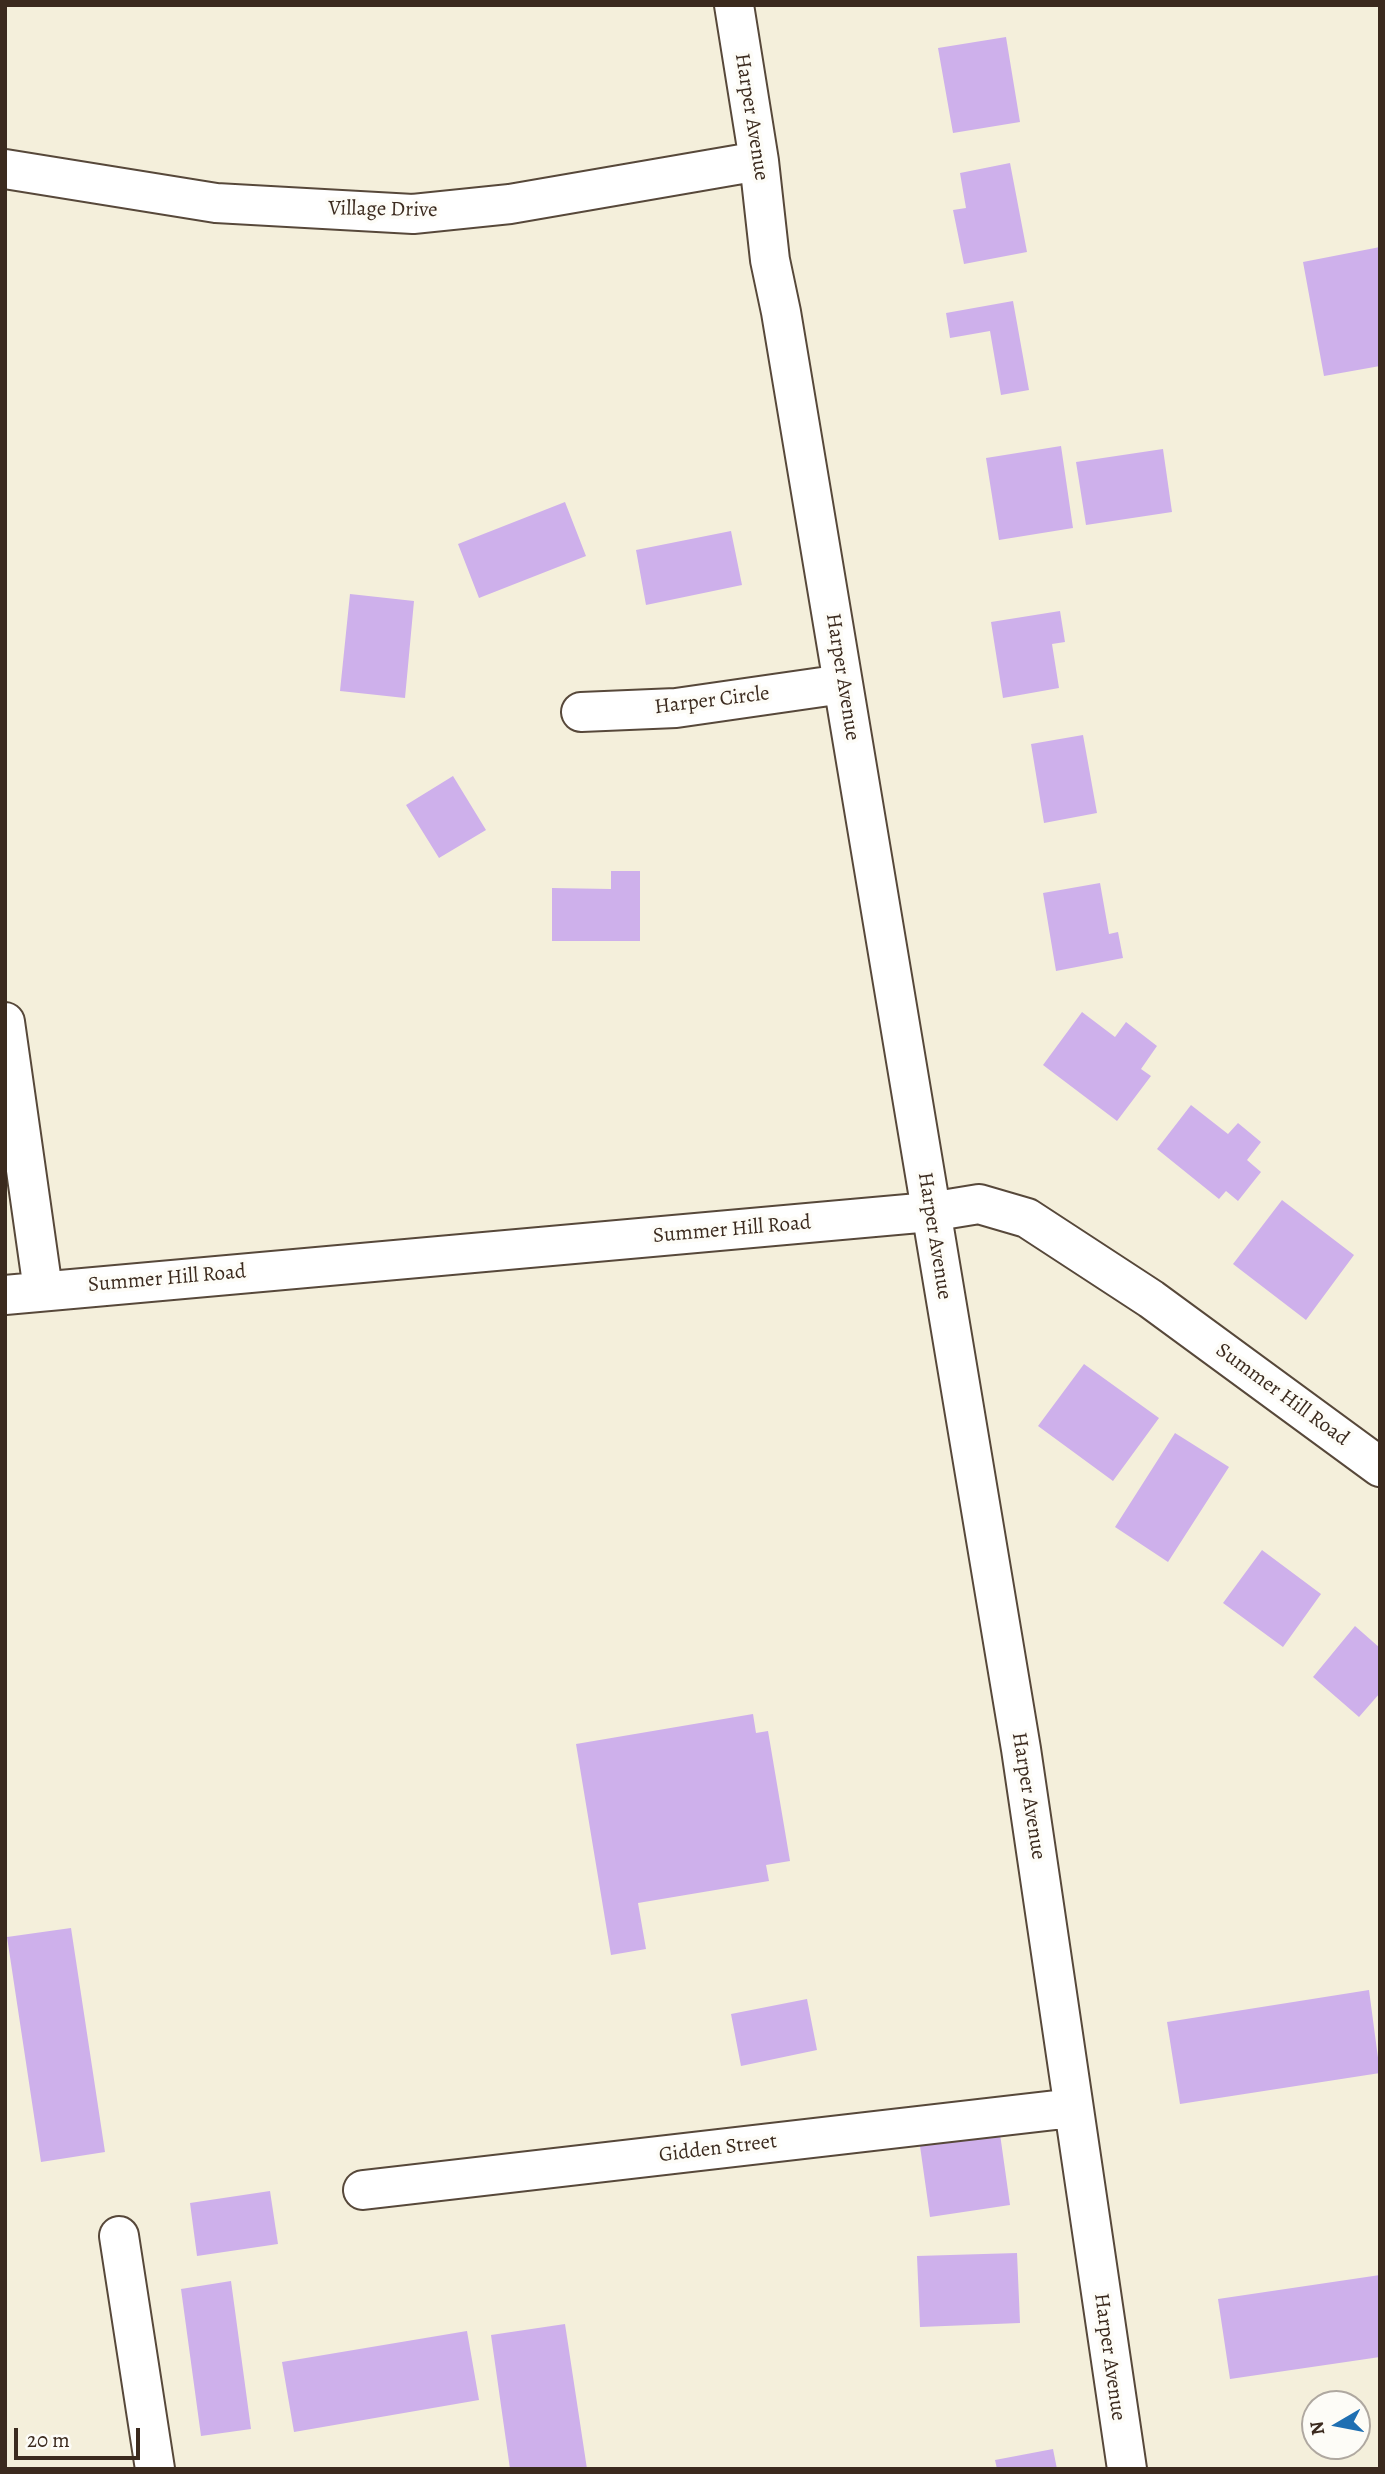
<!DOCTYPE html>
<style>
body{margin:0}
#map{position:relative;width:1385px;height:2474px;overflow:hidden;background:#f4efdb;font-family:Alegreya,serif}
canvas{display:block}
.frame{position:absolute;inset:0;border:7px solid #3b2a1e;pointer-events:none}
.north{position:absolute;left:1301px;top:2390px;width:70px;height:70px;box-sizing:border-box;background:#fdfcf7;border:2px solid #afa8a0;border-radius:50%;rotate:260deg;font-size:19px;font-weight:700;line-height:28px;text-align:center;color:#3b2a1e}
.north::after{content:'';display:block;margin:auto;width:24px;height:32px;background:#1f6fb2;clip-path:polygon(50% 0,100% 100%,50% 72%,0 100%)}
.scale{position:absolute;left:14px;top:2428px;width:126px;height:32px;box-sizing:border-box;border:4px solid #3b2a1e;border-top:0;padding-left:9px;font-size:21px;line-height:24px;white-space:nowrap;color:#3b2a1e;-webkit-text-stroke:5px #fdfcf7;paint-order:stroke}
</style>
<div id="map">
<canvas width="1385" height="2474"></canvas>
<div class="frame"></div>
<div class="north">N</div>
<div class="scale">20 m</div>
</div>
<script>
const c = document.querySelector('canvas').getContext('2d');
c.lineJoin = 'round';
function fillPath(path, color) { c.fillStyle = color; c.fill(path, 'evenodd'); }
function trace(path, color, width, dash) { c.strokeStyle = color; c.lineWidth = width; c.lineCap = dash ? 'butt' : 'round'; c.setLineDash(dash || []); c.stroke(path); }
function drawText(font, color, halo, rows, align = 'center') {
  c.font = font + ' Alegreya,serif'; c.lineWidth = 7; c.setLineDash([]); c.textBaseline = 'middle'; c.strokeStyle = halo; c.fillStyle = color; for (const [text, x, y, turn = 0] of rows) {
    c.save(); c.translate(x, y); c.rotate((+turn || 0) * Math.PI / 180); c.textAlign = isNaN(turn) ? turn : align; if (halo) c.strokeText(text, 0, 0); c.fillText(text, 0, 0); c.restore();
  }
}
fillPath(new Path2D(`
 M1006 37 1020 122 953 133 938 48Z
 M1010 163 1027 252 964 264 953 210 966 208 960 173Z
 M1380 247V366L1324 376 1303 262Z
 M1013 301 1029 390 1001 395 990 331 950 338 946 313Z
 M1061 446 1073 528 999 540 986 458Z
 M1163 449 1172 512 1086 525 1076 462Z
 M565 502 586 556 479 598 458 544Z
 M731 531 742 585 646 605 636 550Z
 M350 594 414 601 405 698 340 691Z
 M1060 611 1065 642 1052 644 1059 688 1003 698 991 622Z
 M1083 735 1097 813 1044 823 1031 744Z
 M453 776 486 830 439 858 406 805Z
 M611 871H640V941H552V888L611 889Z
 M1100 883 1109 934 1118 932 1123 958 1056 971 1043 893Z
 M1082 1012 1115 1037 1126 1022 1157 1046 1141 1069 1151 1076 1117 1121 1043 1065Z
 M1191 1105 1228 1134 1238 1123 1261 1142 1247 1160 1261 1172 1238 1201 1226 1191 1219 1199 1157 1149Z
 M1282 1200 1354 1255 1306 1320 1233 1264Z
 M1084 1364 1159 1418 1113 1481 1038 1426Z
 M1175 1433 1229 1467 1168 1562 1115 1527Z
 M1262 1550 1321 1594 1283 1647 1223 1603Z
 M1355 1626 1380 1648V1693L1359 1717 1313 1677Z
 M753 1714 756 1733 768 1731 790 1861 766 1865 769 1881 638 1903 646 1949 611 1955 576 1744Z
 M71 1928 105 2152 41 2162 7 1937Z
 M1369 1990 1380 2073 1180 2104 1167 2022Z
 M807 1999 817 2050 741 2066 731 2014Z
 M1000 2134 1010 2205 930 2217 920 2146Z
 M270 2191 278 2244 197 2256 190 2203Z
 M1017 2253 1020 2323 920 2327 917 2256Z
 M1380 2275V2357L1230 2379 1218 2299Z
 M231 2281 251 2429 201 2436 181 2289Z
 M565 2324 587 2469H510L491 2335Z
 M467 2331 479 2400 294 2432 282 2362Z
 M1053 2449 1057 2469H997L995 2460Z`), '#ceb0eb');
const street = new Path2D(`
 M734 5 759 161 770 260 781 312 1021 1749 1127 2469
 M5 169 216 203 413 214 510 204 759 161
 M581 712 676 708 843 684
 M5 1022 43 1290
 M5 1295 930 1212 979 1204 1027 1218 1151 1299 1380 1467
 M363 2190 1073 2108
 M119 2236 155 2469`);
trace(street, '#57483a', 42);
trace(street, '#fff', 38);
drawText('21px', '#3b2a1e', '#fdfcf7', [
 ["Harper Avenue",751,117,81],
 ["Village Drive",383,210,1],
 ["Harper Avenue",842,677,81],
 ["Harper Circle",712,701,-7],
 ["Summer Hill Road",732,1230,-5],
 ["Harper Avenue",934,1236,81],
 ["Summer Hill Road",167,1279,-5],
 ["Summer Hill Road",1282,1395,36],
 ["Harper Avenue",1028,1796,81],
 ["Gidden Street",718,2149,-7],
 ["Harper Avenue",1109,2357,82]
]);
</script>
